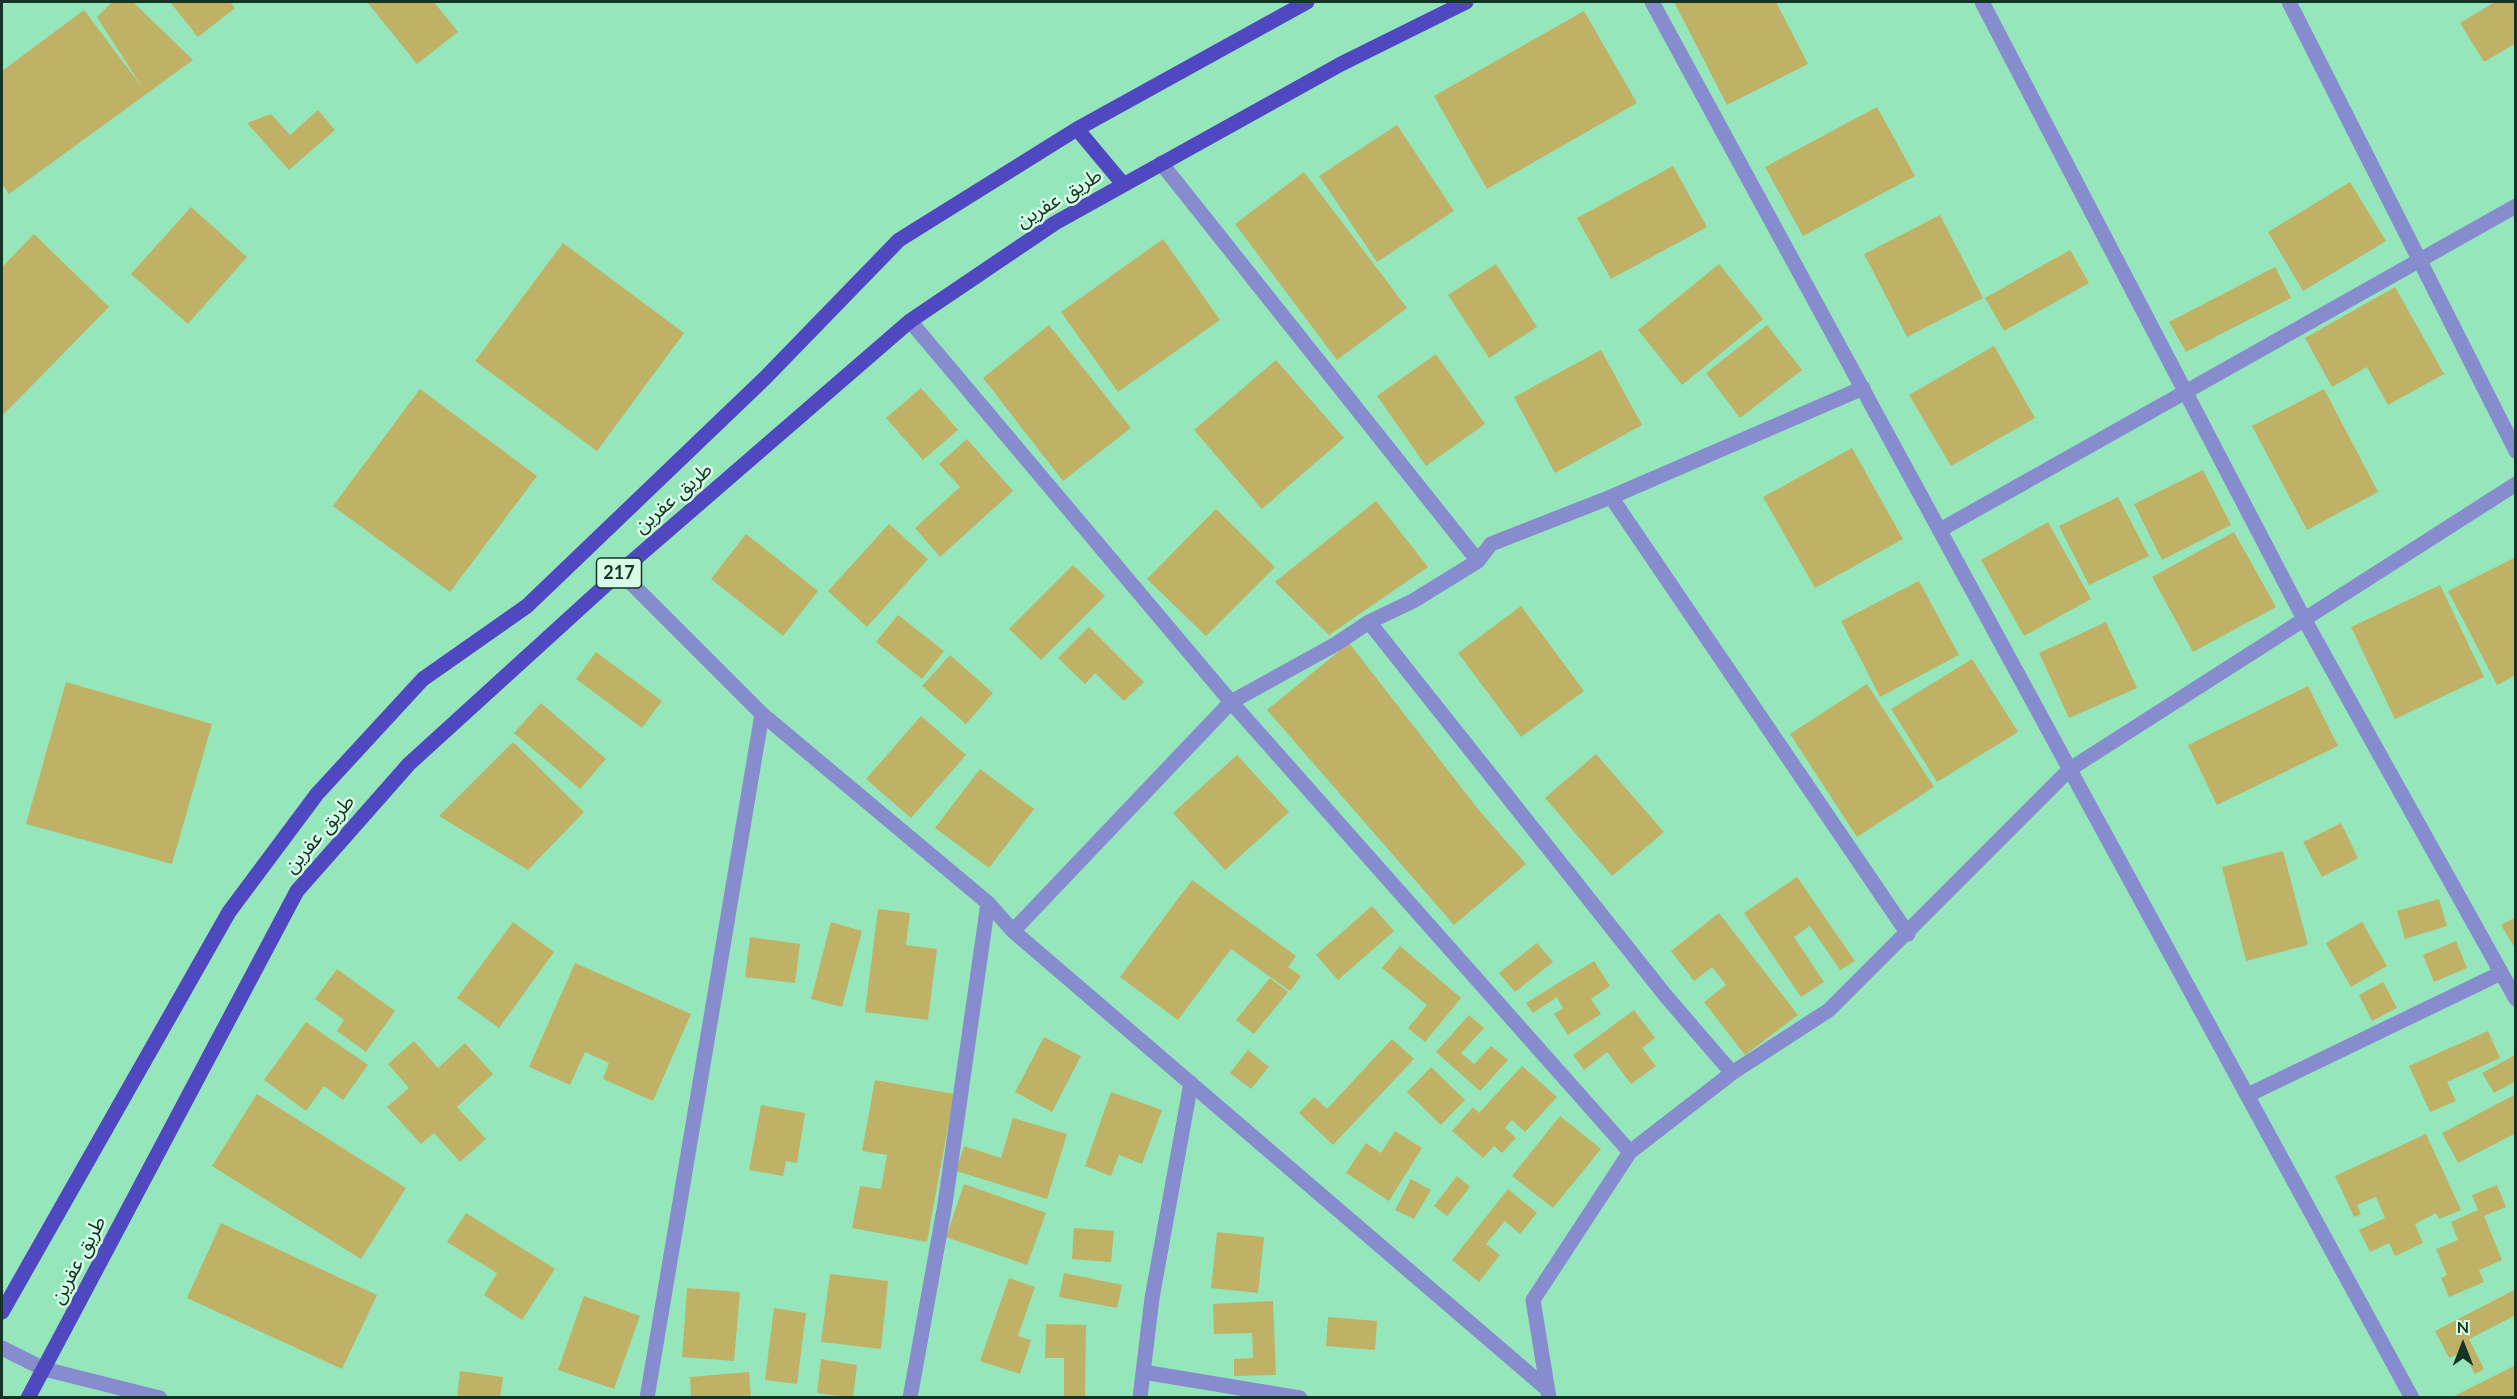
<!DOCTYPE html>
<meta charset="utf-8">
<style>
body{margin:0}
#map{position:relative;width:2517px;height:1399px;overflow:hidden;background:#96e6bb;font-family:Lato,sans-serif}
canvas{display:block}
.frame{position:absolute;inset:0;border:3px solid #143525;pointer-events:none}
.north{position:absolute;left:2433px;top:1315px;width:60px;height:60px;-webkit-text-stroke:4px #d7fde7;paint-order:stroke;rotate:0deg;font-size:16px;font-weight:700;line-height:24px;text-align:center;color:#143525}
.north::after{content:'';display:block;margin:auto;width:21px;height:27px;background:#143525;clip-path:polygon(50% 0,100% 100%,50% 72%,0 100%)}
</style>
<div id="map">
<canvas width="2517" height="1399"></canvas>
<div class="frame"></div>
<div class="north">N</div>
</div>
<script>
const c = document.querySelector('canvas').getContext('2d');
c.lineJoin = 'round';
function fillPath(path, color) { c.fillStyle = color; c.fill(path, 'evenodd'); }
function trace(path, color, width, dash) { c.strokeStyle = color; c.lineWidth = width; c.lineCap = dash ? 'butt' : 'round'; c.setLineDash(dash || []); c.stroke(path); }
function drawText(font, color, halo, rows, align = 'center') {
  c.font = font + ' Lato,"Noto Sans Arabic",sans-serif'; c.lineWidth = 5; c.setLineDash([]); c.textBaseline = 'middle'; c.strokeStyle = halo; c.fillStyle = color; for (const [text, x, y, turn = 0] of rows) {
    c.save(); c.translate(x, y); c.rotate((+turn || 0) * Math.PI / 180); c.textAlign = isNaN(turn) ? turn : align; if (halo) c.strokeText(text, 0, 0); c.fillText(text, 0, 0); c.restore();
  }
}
fillPath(new Path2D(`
 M112 2H133L193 60 9 194 2 184V71L84 10 142 87 97 17Z
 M170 2H230L235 8 198 37Z
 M367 2H434L458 32 417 64Z
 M1674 2H1776L1808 64 1727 105Z
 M2495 2H2516V43L2484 62 2460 23Z
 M1584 11 1637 103 1487 189 1434 96Z
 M1877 107 1915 176 1803 236 1765 167Z
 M318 110 335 130 289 170 247 123 271 114 290 135Z
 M1397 125 1454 211 1377 262 1319 176Z
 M1673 166 1707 227 1611 279 1577 218Z
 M1304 172 1407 308 1337 360 1235 224Z
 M2350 182 2386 241 2303 291 2268 232Z
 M191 207 247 257 188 324 131 274Z
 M1940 215 1983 298 1907 337 1864 254Z
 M34 234 109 307 3 415 2 413V267Z
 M1163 239 1220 320 1118 392 1061 312Z
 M563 243 684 333 597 451 475 361Z
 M2070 250 2089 283 2004 331 1985 298Z
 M1496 264 1537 327 1489 358 1448 295Z
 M1719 264 1763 319 1682 385 1638 330Z
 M2275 267 2291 298 2186 352 2169 322Z
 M2395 287 2444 374 2388 405 2367 367 2332 387 2305 338Z
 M1049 325 1131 428 1063 481 983 378Z
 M1767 325 1802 370 1740 418 1706 373Z
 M1994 346 2035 418 1951 466 1909 395Z
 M1601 350 1642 425 1555 473 1514 397Z
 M1436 354 1485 424 1426 466 1377 396Z
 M1276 360 1344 438 1262 509 1194 430Z
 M921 388 958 430 923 460 886 418Z
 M420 389 537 476 450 592 333 506Z
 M2324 389 2378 492 2307 530 2252 426Z
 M967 439 1013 491 940 557 915 528 960 487 939 464Z
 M1852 448 1903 539 1815 588 1763 497Z
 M2203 470 2231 525 2162 560 2134 504Z
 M2118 497 2149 556 2089 585 2059 526Z
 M1376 501 1428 567 1329 635 1275 582Z
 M1216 509 1275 567 1206 636 1147 579Z
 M2048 522 2091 599 2024 636 1981 560Z
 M889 524 928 559 867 627 828 591Z
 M2234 532 2276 607 2193 652 2152 577Z
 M746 534 818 591 783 636 711 579Z
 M2516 557V675L2497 685 2448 591Z
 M1073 565 1105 596 1041 660 1009 629Z
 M1919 581 1959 655 1880 697 1841 621Z
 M2440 585 2484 677 2395 719 2351 627Z
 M1521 606 1584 691 1521 737 1458 653Z
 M898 615 944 651 922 679 876 642Z
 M2106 622 2137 688 2069 718 2039 653Z
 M1089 627 1144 682 1124 701 1095 673 1085 684 1058 658Z
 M1349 643 1478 809 1526 864 1454 925 1267 710Z
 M596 652 662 701 642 728 576 679Z
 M950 655 993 693 966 724 922 686Z
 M1972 659 2018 732 1937 782 1891 709Z
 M66 682 212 724 172 864 26 824Z
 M1867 684 1934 787 1857 837 1790 734Z
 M2308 686 2338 746 2217 805 2188 745Z
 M541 703 606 759 580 789 514 733Z
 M921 716 966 755 911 818 866 779Z
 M513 742 584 812 528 870 439 816Z
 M1596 754 1664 832 1612 876 1545 798Z
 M1237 755 1289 812 1225 870 1173 813Z
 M980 769 1034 809 989 868 935 828Z
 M2341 823 2358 858 2322 877 2303 842Z
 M2283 851 2308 945 2246 961 2222 867Z
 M1797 877 1855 961 1840 970 1810 926 1794 937 1824 982 1801 997 1744 913Z
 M1192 880 1296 956 1288 967 1301 976 1290 991 1231 949 1178 1020 1120 977Z
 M2439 899 2447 926 2405 939 2397 911Z
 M1372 906 1394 931 1338 980 1316 955Z
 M878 909 910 913 906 945 937 949 928 1020 865 1012Z
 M1719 913 1798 1015 1745 1055 1704 1002 1726 985 1712 967 1694 981 1671 951Z
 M2516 917V950L2501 925Z
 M513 922 554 952 499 1028 457 998Z
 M831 922 862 931 842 1007 811 999Z
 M2362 922 2387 966 2351 987 2326 943Z
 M750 937 800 944 795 983 745 977Z
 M2456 941 2467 968 2434 982 2423 955Z
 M1537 943 1553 962 1515 992 1499 973Z
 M1400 946 1461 998 1425 1042 1408 1028 1427 1005 1382 968Z
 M1594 961 1610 986 1591 999 1601 1014 1568 1035 1554 1014 1563 1008 1557 997 1533 1013 1526 1003Z
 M575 963 691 1014 653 1101 603 1079 609 1063 585 1052 570 1085 529 1067Z
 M337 969 395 1011 366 1052 337 1031 344 1020 315 999Z
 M1270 978 1288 992 1254 1034 1236 1020Z
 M2383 982 2397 1008 2372 1021 2359 995Z
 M1634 1010 1655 1038 1642 1048 1656 1066 1631 1084 1607 1052 1584 1070 1573 1055Z
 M1469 1015 1484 1028 1461 1053 1474 1064 1491 1046 1508 1060 1480 1091 1436 1052Z
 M306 1022 368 1065 343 1100 324 1086 306 1111 264 1080Z
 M2488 1031 2500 1058 2447 1082 2456 1101 2430 1112 2409 1066Z
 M1044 1037 1081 1056 1052 1112 1015 1092Z
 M1392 1039 1414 1059 1333 1145 1299 1113 1314 1097 1327 1109Z
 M414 1041 438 1068 465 1043 493 1074 457 1107 486 1139 460 1162 434 1133 421 1144 387 1107 409 1088 388 1064Z
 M1248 1050 1269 1067 1251 1089 1230 1073Z
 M2515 1055 2516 1081 2494 1093 2482 1073Z
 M1522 1066 1557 1097 1525 1132 1512 1120 1505 1128 1516 1138 1502 1153 1494 1146 1483 1158 1452 1131 1473 1107 1479 1113Z
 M1431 1067 1465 1100 1441 1125 1407 1092Z
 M875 1080 954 1094 927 1242 852 1228 860 1186 881 1189 887 1155 862 1151Z
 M1111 1092 1162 1110 1142 1164 1119 1155 1111 1176 1085 1166Z
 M257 1094 406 1188 361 1259 212 1166Z
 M2516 1094V1133L2458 1163 2442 1133Z
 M761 1105 805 1113 797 1163 786 1161 783 1176 749 1170Z
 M1560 1116 1601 1149 1553 1208 1512 1176Z
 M1013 1118 1067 1134 1047 1199 956 1171 964 1146 1001 1158Z
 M1395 1131 1422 1148 1389 1201 1346 1173 1366 1143 1381 1153Z
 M2426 1134 2461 1210 2439 1219 2436 1213 2415 1224 2423 1243 2395 1256 2389 1243 2370 1252 2359 1230 2385 1218 2376 1197 2357 1205 2361 1214 2354 1217 2335 1176Z
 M1457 1176 1470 1187 1447 1216 1434 1206Z
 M1411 1179 1431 1190 1414 1219 1395 1210Z
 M964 1184 1046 1213 1027 1265 946 1237Z
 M2497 1185 2506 1207 2484 1216 2502 1260 2479 1270 2484 1282 2449 1297 2441 1278 2447 1275 2436 1249 2458 1240 2451 1222 2478 1210 2472 1195Z
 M1508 1189 1537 1213 1520 1234 1505 1221 1486 1244 1500 1255 1479 1282 1452 1260Z
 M466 1213 555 1269 522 1320 484 1295 497 1273 447 1242Z
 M221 1223 377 1295 342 1369 187 1298Z
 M1074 1228 1114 1231 1111 1262 1072 1259Z
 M1217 1232 1264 1237 1258 1293 1211 1288Z
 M1064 1273 1122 1285 1117 1308 1059 1297Z
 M830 1274 888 1281 881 1349 821 1342Z
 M1009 1278 1035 1287 1018 1336 1031 1340 1020 1374 980 1361Z
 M687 1288 740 1292 734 1361 682 1357Z
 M2516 1289V1315L2469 1339 2484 1369 2475 1374 2463 1352 2449 1358 2435 1331Z
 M584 1296 640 1316 614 1389 558 1370Z
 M1273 1301 1276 1375 1234 1376V1359L1253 1358 1252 1333 1214 1334 1213 1304Z
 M774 1308 806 1313 797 1384 765 1380Z
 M1328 1317 1377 1321 1375 1350 1326 1346Z
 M1046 1324 1086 1325 1085 1398H1064V1358H1045Z
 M821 1359 857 1365 853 1398 817 1393Z
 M2516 1365V1398H2457L2456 1395Z
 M460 1371 503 1377 500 1398H457Z
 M749 1372 751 1398H691L690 1377Z`), '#bfb266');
trace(new Path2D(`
 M1652 2 2412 1398
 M1982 2 2304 619 2516 999
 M2289 2 2516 451
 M1161 163 1478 561
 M910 321 1231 702 1630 1152
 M1611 497 1863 388
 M1940 530 2516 206
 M620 572 762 714 988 903 1013 931 1547 1389
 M1369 622 1665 995 1732 1073
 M1013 931 1231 702 1336 644 1369 622 1413 601 1478 561 1491 544 1611 497 1908 934
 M2248 1095 2501 973
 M2 1348 44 1369 160 1398
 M1143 1372 1300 1398
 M647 1398 762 714
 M910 1398 945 1204 988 903
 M1140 1398 1152 1298 1191 1083
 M1549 1398 1533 1300 1630 1152 1732 1073 1829 1010 2070 769 2516 484`), '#868ccd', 15);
trace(new Path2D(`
 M1077 129 1123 184
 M2 1312 229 912 317 794 423 679 527 606 765 378 899 240 1077 129 1307 2
 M28 1398 297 891 409 764 620 572 910 321 1055 223 1341 64 1466 2`), '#4f48c0', 15);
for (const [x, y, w] of [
 [619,573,45]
]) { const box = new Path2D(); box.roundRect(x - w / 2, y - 15, w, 30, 4.5); c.fillStyle = '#d7fde7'; c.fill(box); trace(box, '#143525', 1.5); }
drawText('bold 18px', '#143525', null, [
 ["217",619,573]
]);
drawText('20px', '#143525', '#d7fde7', [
 ["طريق عفرين",1059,198,-31],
 ["طريق عفرين",673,498,-41],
 ["طريق عفرين",319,834,-49],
 ["طريق عفرين",78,1260,-62]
]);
</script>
